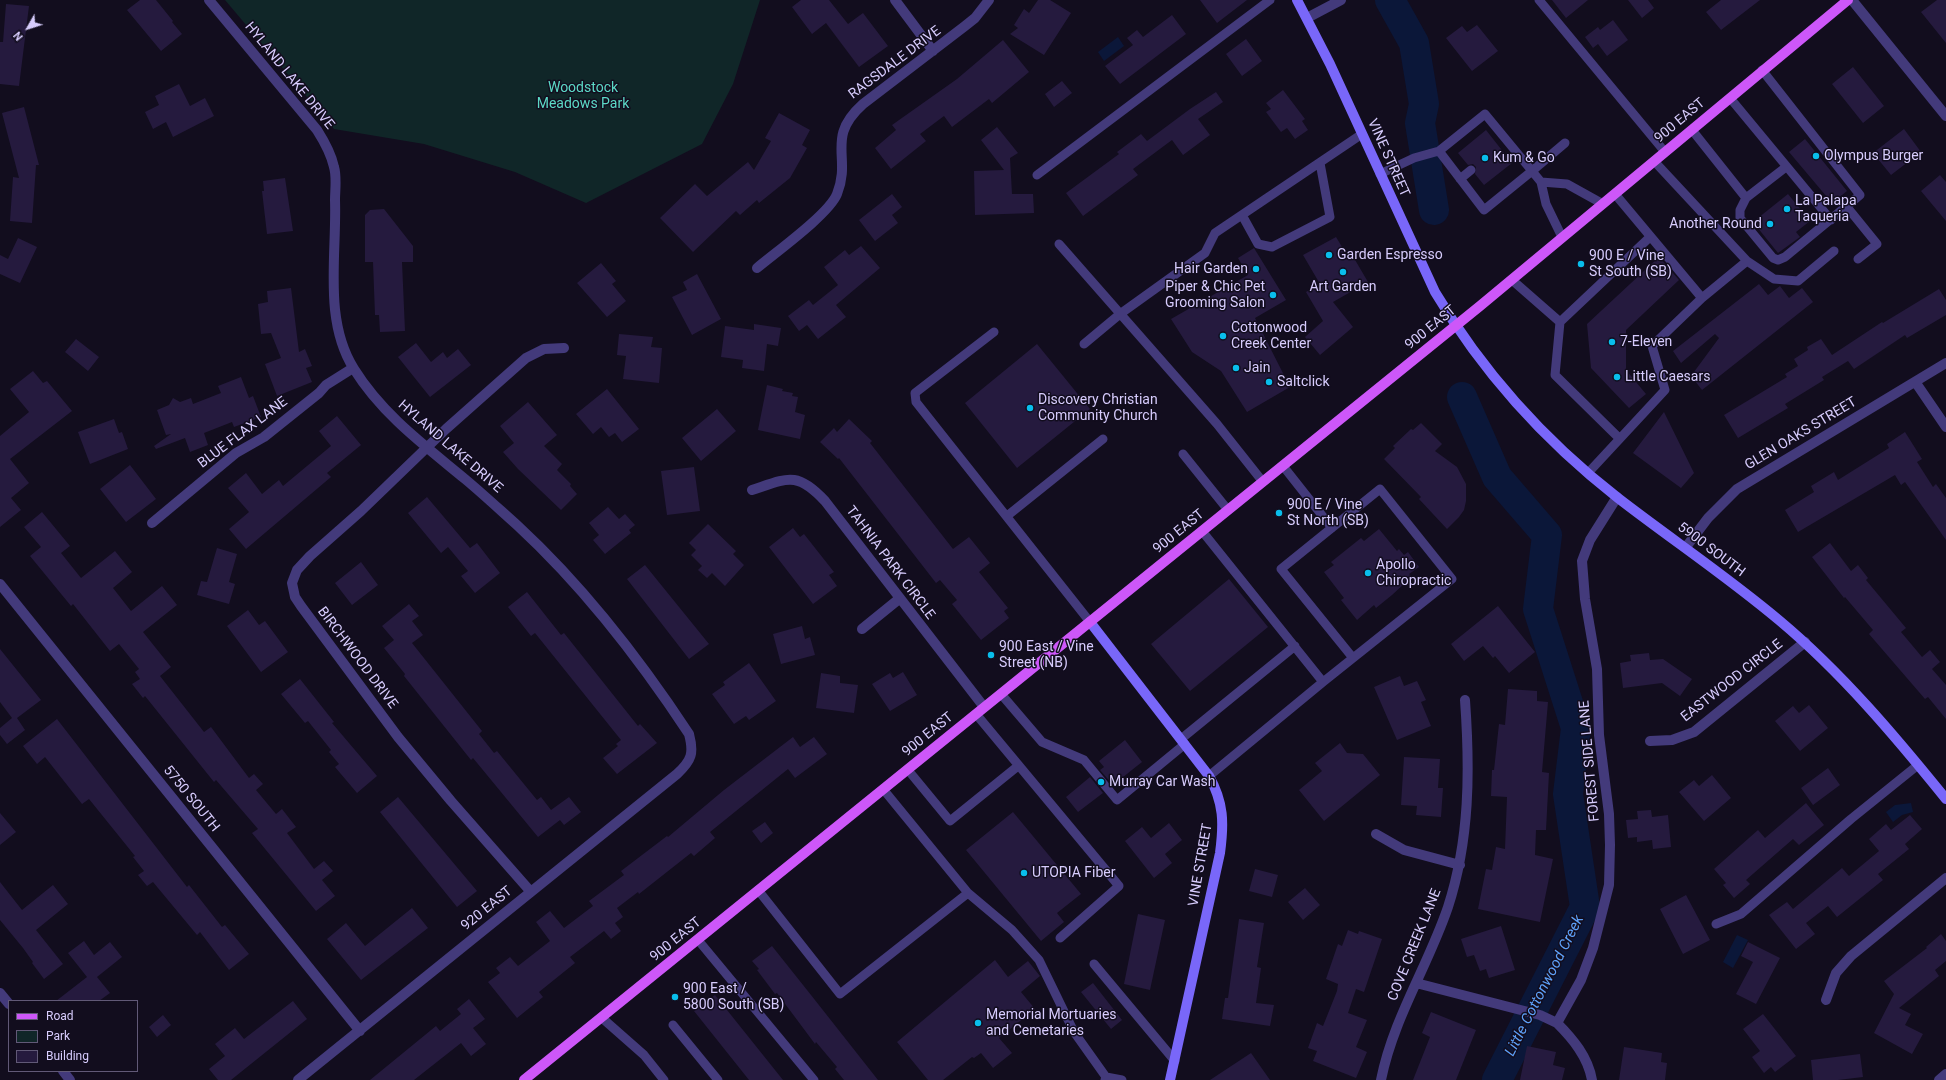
<!DOCTYPE html>
<style>
body{margin:0}
#map{position:relative;width:1946px;height:1080px;overflow:hidden;background:#120d1e;font-family:Roboto,sans-serif}
canvas{display:block}
.legend{position:absolute;left:8px;top:1000px;width:130px;height:72px;box-sizing:border-box;background:#120d1e;border:1px solid #615977;margin:0;padding:5px 7px;list-style:none;font-size:12px;color:#d7ccfd}
.legend li{display:flex;align-items:center;gap:8px;height:20px}
.legend b{width:20px;border:1px solid #615977}
.north{position:absolute;left:8px;top:8px;width:40px;height:40px;-webkit-text-stroke:3px #120d1e;paint-order:stroke;rotate:231deg;font-size:11px;font-weight:700;line-height:16px;text-align:center;color:#d7ccfd}
.north::after{content:'';display:block;margin:auto;width:14px;height:18px;background:#d7ccfd;clip-path:polygon(50% 0,100% 100%,50% 72%,0 100%)}
</style>
<div id="map">
<canvas width="1946" height="1080"></canvas>
<ul class="legend">
<li><b style="height:5px;background:#cd57f9"></b>Road</li>
<li><b style="height:11px;background:#102628"></b>Park</li>
<li><b style="height:11px;background:#251a3e"></b>Building</li>
</ul>
<div class="north">N</div>
</div>
<script>
const c = document.querySelector('canvas').getContext('2d');
c.lineJoin = 'round';
function fillPath(path, color) { c.fillStyle = color; c.fill(path, 'evenodd'); }
function trace(path, color, width, dash) { c.strokeStyle = color; c.lineWidth = width; c.lineCap = dash ? 'butt' : 'round'; c.setLineDash(dash || []); c.stroke(path); }
function drawText(font, color, halo, rows, align = 'center') {
  c.font = font + ' Roboto,sans-serif'; c.lineWidth = 3; c.setLineDash([]); c.textBaseline = 'middle'; c.strokeStyle = halo; c.fillStyle = color; for (const [text, x, y, turn = 0] of rows) {
    c.save(); c.translate(x, y); c.rotate((+turn || 0) * Math.PI / 180); c.textAlign = isNaN(turn) ? turn : align; if (halo) c.strokeText(text, 0, 0); c.fillText(text, 0, 0); c.restore();
  }
}
fillPath(new Path2D(`
 M225 0H760L733 84 702 144 586 203 515 172 424 144 334 129Z`), '#102628');
fillPath(new Path2D(`
 M1118 37 1124 46 1104 61 1098 52Z
 M1911 803 1913 812 1902 815 1893 822 1886 812 1895 805Z
 M1737 935 1748 940 1733 968 1723 962Z`), '#0b1739');
trace(new Path2D(`
 M1390 0 1414 43 1424 104 1420 123 1434 210
 M1462 397 1497 477 1547 535 1538 609 1576 728 1568 794 1585 907 1497 1080`), '#0b1739', 30);
fillPath(new Path2D(`
 M140 0H156L173 21 172 22 182 34 161 51 127 10Z
 M801 0H829L848 24 863 13 888 46 859 67 826 23 812 34 792 7Z
 M1038 0H1050L1071 13 1044 55 1010 34 1018 28 1014 25 1024 9 1029 13Z
 M1200 0H1247L1217 23Z
 M1552 0H1588L1566 18Z
 M1628 0H1648L1654 8 1642 18Z
 M1721 0H1760L1721 30 1706 12Z
 M1937 0H1946V43L1921 12Z
 M6 4 29 6 19 86 0 84V42H3Z
 M1172 15 1186 34 1120 84 1105 66 1133 45 1127 38 1137 30 1143 37Z
 M1613 20 1628 40 1607 56 1598 44 1593 48 1585 37 1598 27 1600 30Z
 M1477 25 1498 51 1472 71 1446 38 1462 26 1467 32Z
 M1246 39 1262 61 1242 76 1226 54Z
 M1003 40 1029 72 992 103 989 99 952 127 944 116 920 134 926 141 891 169 875 148 896 130 892 125 957 79Z
 M1853 67 1884 106 1863 123 1832 84Z
 M1062 81 1072 93 1054 107 1045 94Z
 M179 84 190 106 205 98 214 116 173 137 166 122 153 129 145 112 159 105 155 96Z
 M1283 90 1305 119 1302 121 1308 130 1295 139 1287 128 1281 132 1266 112 1271 109 1266 103Z
 M1216 92 1223 102 1198 119 1210 135 1183 155 1172 140 1133 169 1138 175 1083 216 1066 193 1119 154 1117 152 1141 134 1147 141 1190 109Z
 M24 107 39 165H36L32 223 10 221 13 177 19 178 2 113Z
 M779 113 810 130 802 145 807 148 790 178 759 203 757 200 740 215 736 211 693 252 660 218 695 184 707 196 748 162 754 170 771 141 765 138Z
 M997 127 1018 153 1010 158 1012 194H1033L1034 213 975 215 974 171 1004 170 981 140Z
 M1904 129 1921 152 1891 175 1873 153Z
 M1486 130 1512 163 1484 185 1475 174 1476 167 1473 164 1468 165 1458 153Z
 M1805 139 1847 191 1832 203 1789 152Z
 M1940 175 1946 182V221L1921 191Z
 M285 178 293 231 267 234 262 191H264L263 181Z
 M892 194 902 207 892 215 898 223 875 241 859 220Z
 M1788 194 1810 221 1796 232 1800 237 1778 253 1753 222Z
 M384 209 413 246V262H402L405 331 380 332 379 315H375L373 262H365V215L370 210Z
 M1336 237 1347 255 1351 253 1368 282 1333 302 1353 327 1320 355 1305 337 1323 321 1306 292 1320 284 1303 255Z
 M18 238 37 247 20 283 0 274V255L8 259Z
 M861 246 880 268 836 305 846 317 818 339 807 325 799 331 788 316 809 300 813 305 838 285 824 267 845 250 849 255Z
 M1254 248 1286 300 1255 318 1290 387 1247 412 1221 371 1192 352 1171 319 1248 275 1238 258Z
 M1659 257 1679 280 1626 330V370L1646 394 1629 408 1591 368 1587 324Z
 M601 263 616 281 612 284 626 301 607 317 577 283Z
 M697 274 721 319 692 335 672 297 687 290 683 282Z
 M1759 284 1768 295 1780 286 1789 298 1802 288 1813 302 1702 390 1691 376 1719 338 1715 334 1681 363 1673 351Z
 M291 288 299 352 305 349 312 366 306 368 312 382 277 396 265 364 281 358 271 333 261 334 258 304 268 302 267 291Z
 M1939 289 1946 300V315L1907 338 1905 335 1854 369 1848 361 1822 377 1824 380 1785 404 1788 408 1738 438 1724 415 1787 377 1785 374 1798 366 1794 359 1808 350 1807 347 1821 339 1832 355 1882 322 1883 323Z
 M754 324 781 328 778 346 767 344 764 371 742 368 743 360 721 357 725 326 754 330Z
 M619 334 653 337 651 347 662 348 659 383 623 379 626 356 617 355Z
 M76 339 99 357 88 371 65 352Z
 M416 343 431 362 443 352 447 358 458 349 471 365 430 397 398 357Z
 M1037 344 1090 409 1017 468 965 403Z
 M33 371 43 383 47 381 72 411 10 459 29 483 11 498 21 510 0 527V436L29 412 10 389Z
 M241 377 249 398 253 396 261 417 234 427 232 422 204 433 208 445 190 452 185 438 156 449 154 446 171 434 166 435 157 410 169 405 173 398 180 402 191 398 193 404 221 393 218 386Z
 M767 385 783 389 782 391 793 393 792 396 798 397 795 412 805 415 800 439 758 430Z
 M607 389 639 429 622 442 615 433 609 437 601 427 593 434 576 414Z
 M528 402 557 435 544 446 562 464 557 470 571 484 570 486 577 494 561 510 518 469 503 452 514 443 500 426Z
 M717 409 736 431 701 461 682 438Z
 M1664 412 1694 473 1681 488 1633 453Z
 M337 416 361 445 327 473 331 477 246 549 229 529 249 512 228 488 246 473 262 494 279 480 283 486 331 446 319 431Z
 M114 419 119 433 122 432 128 449 90 464 78 432Z
 M849 419 872 441 870 443 953 549 969 537 990 563 979 572 1008 608 1004 611 1009 618 981 640 952 604 957 600 940 580 936 583 839 458 838 459 820 442 834 428 837 432Z
 M1421 423 1442 444 1435 451 1457 467 1466 484V501L1464 510 1459 517 1447 529 1419 499 1421 497 1384 459 1395 448 1393 446 1411 429 1413 430Z
 M1905 432 1922 459 1917 462 1933 487 1936 484 1946 498V540L1905 482 1901 485 1895 475 1798 532 1785 510 1814 492 1811 486 1834 472 1838 480 1889 448 1887 444Z
 M130 465 156 499 126 522 100 489Z
 M694 467 700 511 667 515 661 471Z
 M427 497 470 548 477 543 500 573 475 593 461 576 468 571 448 547 441 553 408 513Z
 M608 507 619 519 625 514 635 525 629 530 631 533 605 554 593 540 599 535 589 523Z
 M42 512 70 546 61 553 81 578 115 551 132 572 113 588 131 611 162 586 177 605 143 632 171 667 160 676 204 732 211 727 249 778 254 774 263 784 256 790 276 814 282 809 296 827 287 833 314 869 324 861 333 871 322 880 335 896 316 911 252 833 258 829 216 780 214 782 145 696 143 698 132 684 140 679 135 672 139 669 119 644 110 651 73 604 71 606 30 556 41 547 24 527Z
 M708 524 736 551 733 554 744 565 725 586 712 573 707 578 698 570 702 566 691 555 696 550 689 543Z
 M793 528 800 537 804 534 834 572 829 575 837 586 813 604 769 547Z
 M1379 529 1397 551 1399 549 1404 555 1408 552 1419 567 1409 574 1411 576 1404 582 1405 583 1392 595 1376 608 1374 605 1357 620 1341 600 1344 598 1324 572 1334 565 1331 562 1361 538 1364 541Z
 M1830 543 1851 571 1858 565 1868 578 1866 580 1906 628 1901 632 1922 657 1930 650 1940 662 1932 669 1946 685V719L1928 697 1925 699 1869 634 1873 630 1845 597 1844 598 1812 557Z
 M217 548 237 554 229 582 235 584 229 604 197 595 201 581 207 582Z
 M361 562 378 585 352 605 335 583Z
 M645 565 709 644 689 659 627 579Z
 M1229 579 1268 627 1190 691 1151 644Z
 M527 592 561 635 564 633 638 726 640 724 657 743 617 774 603 758 618 746 616 744 621 740 535 633 531 636 508 607Z
 M409 604 419 616 412 621 423 635 412 643 482 731 479 734 494 753 497 751 537 800 541 797 551 810 569 797 581 812 564 825 560 820 538 837 473 758 471 760 404 676 405 674 384 648 394 640 382 626Z
 M1498 606 1535 652 1509 673 1495 656 1493 658 1483 646 1464 661 1451 644Z
 M248 610 259 625 265 621 288 652 261 672 227 626Z
 M802 626 805 639 810 637 815 655 781 664 773 634Z
 M0 649 41 700 17 718 25 730 7 744 0 735V728L12 718 0 702Z
 M1649 653 1650 660 1663 659 1692 679 1680 696 1662 683 1623 688 1620 663 1631 661 1630 655Z
 M749 663 776 701 749 720 746 716 734 724 712 694 725 685 723 682Z
 M903 672 917 695 890 711 872 684 890 673 893 678Z
 M821 673 840 676V683L858 685 854 713 816 708Z
 M1400 676 1404 686 1417 681 1426 700 1421 702 1431 726 1397 740 1374 687Z
 M300 679 334 722 332 723 377 776 357 793 335 767 339 764 329 752 331 750 308 721 305 723 281 694Z
 M1508 689 1537 691V701L1548 702 1542 772 1549 773 1546 830H1536L1535 855 1553 859 1540 922 1478 909 1486 869 1492 870 1496 847 1505 849 1507 797 1491 796 1492 770H1494L1499 724 1505 725Z
 M1809 705 1828 728 1800 751 1775 721 1793 706 1799 713Z
 M57 719 187 887 189 885 222 927 225 925 249 954 229 970 200 932 197 935 153 882 147 886 138 875 144 871 133 857 135 856 89 799 82 804 45 757 37 764 23 746Z
 M793 737 800 747 814 737 827 754 795 778 788 769 710 832 715 838 694 856 691 853 639 894 638 892 617 908 623 917 615 923 621 931 611 939 604 931 570 957 575 963 539 992 543 997 517 1018 488 982 500 973 496 968 510 957 518 966 550 941 536 922 550 911 564 928 593 906 589 901 624 875 621 871 667 836 668 837 724 790Z
 M1125 740 1142 762 1113 785 1100 770 1104 767 1099 761Z
 M1340 743 1347 753 1363 754 1380 775 1324 821 1299 790 1322 771 1315 763Z
 M1404 757 1440 759 1438 788H1443L1441 817 1416 815 1417 806 1401 805Z
 M1828 768 1840 785 1813 805 1801 788Z
 M1712 775 1731 798 1704 821 1679 792 1694 780 1699 786Z
 M1090 777 1103 793 1078 812 1066 797Z
 M398 797 477 891 457 907 380 812Z
 M1806 803 1824 825 1799 845 1793 839 1746 880 1750 884 1734 898 1723 885 1726 883 1714 869 1758 830 1765 838Z
 M1651 810 1652 817 1668 815 1671 847 1653 849 1652 840 1637 842V837L1628 838 1626 820 1638 819 1637 811Z
 M1013 812 1081 894 1057 913 1064 922 1041 941 966 850Z
 M0 813 16 832 0 845Z
 M1910 815 1922 829 1905 844 1909 849 1878 874 1883 880 1837 917 1828 906 1806 923 1815 934 1796 949 1769 915 1787 902 1793 909 1842 868 1849 876 1879 851 1869 839 1886 824 1891 830Z
 M765 822 773 833 761 843 752 831Z
 M1169 823 1182 840 1165 854 1172 863 1154 878 1125 841 1142 827 1151 838Z
 M1255 869 1278 875 1272 897 1249 891Z
 M0 882 22 910 53 885 68 904 36 930 63 964 44 979 32 963 33 962 23 948 0 920Z
 M1305 888 1320 905 1303 920 1288 902Z
 M1686 895 1710 940 1683 954 1660 909Z
 M412 908 428 928 361 980 327 939 346 923 365 946Z
 M1138 914 1165 920 1150 990 1124 984Z
 M1239 919 1264 923 1257 967 1261 968 1256 1003 1274 1005 1270 1026 1222 1019 1225 998H1228Z
 M1501 926 1515 970 1489 978 1486 969 1480 971 1474 955 1467 957 1461 939Z
 M1348 930 1358 934 1359 931 1382 939 1364 992 1356 989 1348 1013 1367 1020 1356 1047 1367 1052 1356 1078 1313 1061 1317 1051 1308 1048 1317 1023 1323 1026 1337 991 1338 984 1326 979 1338 944 1342 946Z
 M1941 934 1946 941V961L1935 970 1939 976 1899 1008 1911 1014 1905 1025 1923 1034 1912 1054 1874 1033 1894 994 1884 981 1927 948 1926 947Z
 M84 941 94 955 110 942 122 957 97 977 110 993 99 1001H56L87 977 68 953Z
 M1748 942 1780 958 1756 1004 1736 994 1753 962 1741 956Z
 M772 946 811 995 878 1080H844L835 1069 837 1067 816 1042 815 1044 777 993 775 994 757 970 759 969 752 961Z
 M995 960 1008 977 1028 961 1040 976 1021 992 1035 1009 999 1038 1012 1053 993 1068 981 1053 974 1058 972 1057 943 1080H928L897 1042Z
 M1093 983 1122 1020 1111 1029 1081 992Z
 M715 995 783 1080H749L694 1011Z
 M469 999 485 1019 473 1028 486 1044 471 1056 461 1043 414 1080H370L436 1026 440 1031 461 1014 457 1009Z
 M293 1001 307 1019 231 1080H218L209 1069 225 1056 215 1044 235 1028 244 1039Z
 M1431 1012 1476 1030 1456 1080H1413L1430 1037 1422 1033Z
 M1763 1014 1796 1056 1775 1072 1771 1067 1764 1073 1752 1057 1760 1051 1743 1029Z
 M163 1015 171 1025 157 1037 149 1027Z
 M1527 1046 1556 1052 1553 1065 1565 1068 1562 1080H1520Z
 M1624 1047 1662 1053 1661 1062 1667 1063 1665 1080H1619Z
 M1251 1053 1270 1080H1210Z
 M1860 1054 1863 1077 1838 1080H1813L1811 1060Z`), '#251a3e');
trace(new Path2D(`
 M1539 0 1665 152
 M1730 98 1831 220
 M1692 130 1746 198 1786 167
 M1380 174 1414 158 1439 151
 M1037 175 1270 0
 M1460 179 1471 170
 M1541 182 1567 184 1603 204
 M1615 194 1702 298 1747 261 1654 161
 M1746 198 1740 210V218L1773 258 1778 260 1785 257 1860 195 1762 70
 M1847 207 1877 244 1858 259
 M1242 215 1258 244 1272 247 1330 217 1320 163
 M1562 237 1546 204 1541 182 1532 171 1484 210 1439 151 1485 114 1532 171 1565 143
 M1059 244 1217 424 1263 482
 M1747 261 1774 279 1798 281 1834 251
 M1512 280 1560 322
 M994 332 915 393 916 402 1090 622
 M1084 344 1120 314 1205 253 1215 233 1362 134
 M1619 438 1555 375 1560 322 1650 237
 M1183 454 1228 510
 M1283 466 1332 528
 M1588 473 1665 390 1652 346 1702 298
 M1007 516 1103 439
 M1202 531 1323 682 1209 776
 M1323 682 1452 579 1380 489 1281 569 1353 658
 M1001 694 1042 742 1084 760 1117 800 1185 744
 M976 714 1119 886 1060 938
 M1181 739 1295 646
 M908 770 950 821 1018 766
 M758 890 840 994 968 893 883 789
 M968 893 1012 930 1039 960 1074 1032 1106 1077 1105 1080
 M1716 924 1741 914 1851 819 1918 765
 M698 940 814 1080
 M1094 964 1175 1061
 M602 1018 644 1055 664 1080
 M673 1025 718 1080
 M1106 1077 1122 1080`), '#433a7b', 9);
trace(new Path2D(`
 M209 0 317 130C324 141 331 153 334 167 337 177 335 190 335 200 337 255 323 320 354 369 382 414 424 445 465 479 483 494 500 510 518 526 584 587 639 658 689 734 694 753 692 760 677 774L298 1080
 M895 0 933 51
 M1852 0 1946 116
 M1307 18 1341 0
 M757 268C776 252 829 214 837 194 852 157 825 138 863 104L965 26 975 18 989 0
 M1916 383 1946 427
 M752 490C788 478 797 471 825 501L984 707
 M152 523 236 453 264 437 319 393 326 385 353 368
 M1686 547 1708 518 1737 489 1946 363
 M0 584 360 1031
 M862 629 899 599
 M1650 741 1672 740 1694 732 1805 642
 M1376 834 1404 850 1460 865
 M531 892 451 801 398 737 301 606 295 597 292 583 297 570 310 556 361 511 446 429 526 358 544 349 564 348
 M1416 983 1540 1015 1557 1023
 M0 993 9 1004
 M1826 1000 1836 973 1851 956 1946 878
 M63 1071 70 1080
 M1381 1080C1393 1019 1428 966 1448 907 1470 839 1470 770 1465 700
 M1592 1080C1588 1057 1573 1039 1557 1023L1581 980 1593 948 1609 885 1610 845 1609 814 1599 735 1597 669 1585 599 1582 561 1590 540 1617 497
 M1939 1080 1946 1074`), '#433a7b', 10);
trace(new Path2D(`
 M1297 0 1330 64 1435 292C1482 371 1545 441 1618 498 1671 539 1728 577 1780 621 1842 673 1895 736 1946 799
 M1090 622 1209 776C1224 803 1224 823 1220 853L1170 1080`), '#7967f9', 10);
trace(new Path2D(`
 M524 1080 1480 306 1848 0`), '#cd57f9', 10);
for (const [x, y, r, color] of [
 [1816,156,4,"#09beec"],
 [1485,158,4,"#09beec"],
 [1787,209,4,"#09beec"],
 [1770,224,4,"#09beec"],
 [1329,255,4,"#09beec"],
 [1581,264,4,"#09beec"],
 [1256,269,4,"#09beec"],
 [1343,272,4,"#09beec"],
 [1273,295,4,"#09beec"],
 [1223,336,4,"#09beec"],
 [1612,342,4,"#09beec"],
 [1236,368,4,"#09beec"],
 [1617,377,4,"#09beec"],
 [1269,382,4,"#09beec"],
 [1030,408,4,"#09beec"],
 [1279,513,4,"#09beec"],
 [1368,573,4,"#09beec"],
 [991,655,4,"#09beec"],
 [1101,782,4,"#09beec"],
 [1024,873,4,"#09beec"],
 [675,997,4,"#09beec"],
 [978,1023,4,"#09beec"]
]) { const dot = new Path2D(); dot.arc(x, y, r, 0, 2 * Math.PI); c.fillStyle = color; c.fill(dot); trace(dot, '#120d1e', 1.5); }
drawText('14px', '#d7ccfd', '#120d1e', [
 ["RAGSDALE DRIVE",895,63,-37],
 ["HYLAND LAKE DRIVE",289,76,51],
 ["900 EAST",1680,121,-40],
 ["VINE STREET",1388,158,66],
 ["900 EAST",1431,328,-39],
 ["BLUE FLAX LANE",243,433,-37],
 ["GLEN OAKS STREET",1801,434,-31],
 ["HYLAND LAKE DRIVE",450,447,41],
 ["900 EAST",1179,532,-39],
 ["5900 SOUTH",1711,550,37],
 ["TAHNIA PARK CIRCLE",890,563,53],
 ["BIRCHWOOD DRIVE",357,658,53],
 ["EASTWOOD CIRCLE",1732,681,-38],
 ["900 EAST",928,735,-39],
 ["FOREST SIDE LANE",1590,761,-95],
 ["5750 SOUTH",191,799,51],
 ["VINE STREET",1201,865,-80],
 ["920 EAST",487,909,-39],
 ["900 EAST",676,940,-39],
 ["COVE CREEK LANE",1415,945,-68]
]);
drawText('14px', '#5cd9c7', '#120d1e', [
 ["Woodstock",583,88],
 ["Meadows Park",583,104]
]);
drawText('14px', '#d7ccfd', '#120d1e', [
 ["Olympus Burger",1824,156],
 ["Kum & Go",1493,158],
 ["La Palapa",1795,201],
 ["Taqueria",1795,217],
 ["Another Round",1762,224,"right"],
 ["Garden Espresso",1337,255],
 ["900 E / Vine",1589,256],
 ["St South (SB)",1589,272],
 ["Hair Garden",1248,269,"right"],
 ["Piper & Chic Pet",1265,287,"right"],
 ["Grooming Salon",1265,303,"right"],
 ["Art Garden",1343,287,"center"],
 ["Cottonwood",1231,328],
 ["Creek Center",1231,344],
 ["7-Eleven",1620,342],
 ["Jain",1244,368],
 ["Little Caesars",1625,377],
 ["Saltclick",1277,382],
 ["Discovery Christian",1038,400],
 ["Community Church",1038,416],
 ["900 E / Vine",1287,505],
 ["St North (SB)",1287,521],
 ["Apollo",1376,565],
 ["Chiropractic",1376,581],
 ["900 East / Vine",999,647],
 ["Street (NB)",999,663],
 ["Murray Car Wash",1109,782],
 ["UTOPIA Fiber",1032,873],
 ["900 East /",683,989],
 ["5800 South (SB)",683,1005],
 ["Memorial Mortuaries",986,1015],
 ["and Cemetaries",986,1031]
], 'left');
drawText('italic 15px', '#5ea1f9', '#120d1e', [
 ["Little Cottonwood Creek",1545,986,-63]
]);
</script>
